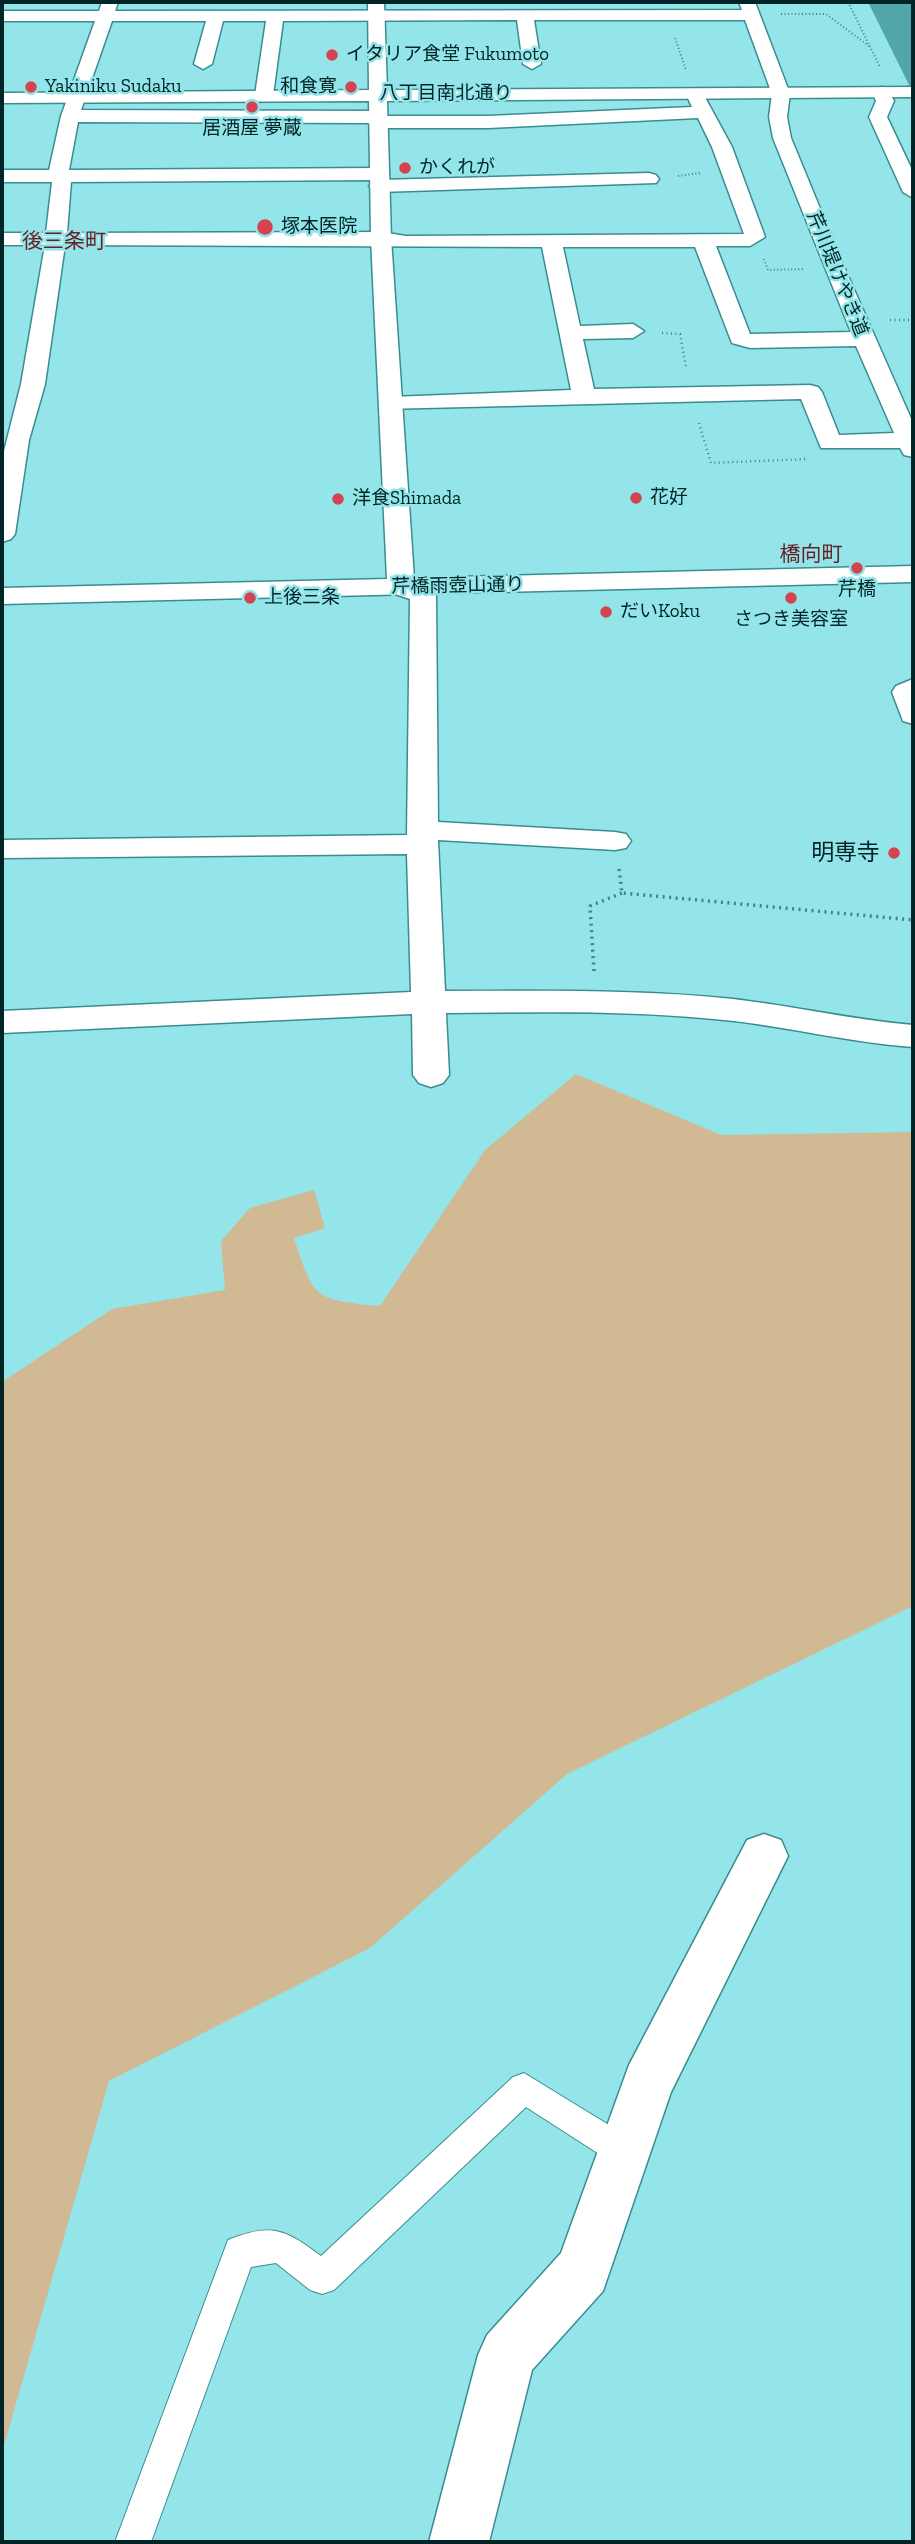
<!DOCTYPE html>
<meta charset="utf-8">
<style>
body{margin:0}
#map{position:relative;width:915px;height:2544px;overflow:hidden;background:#94e5e9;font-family:"Zilla Slab",serif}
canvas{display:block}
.frame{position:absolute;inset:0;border:4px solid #012527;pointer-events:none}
</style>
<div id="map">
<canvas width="915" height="2544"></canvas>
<div class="frame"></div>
</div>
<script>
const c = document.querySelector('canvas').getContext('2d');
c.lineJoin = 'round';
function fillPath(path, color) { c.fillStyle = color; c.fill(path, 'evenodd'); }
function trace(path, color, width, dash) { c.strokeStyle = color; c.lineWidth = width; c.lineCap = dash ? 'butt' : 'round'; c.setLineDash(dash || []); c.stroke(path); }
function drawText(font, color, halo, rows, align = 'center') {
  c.font = font + ' "Zilla Slab","Noto Sans JP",serif'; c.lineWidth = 5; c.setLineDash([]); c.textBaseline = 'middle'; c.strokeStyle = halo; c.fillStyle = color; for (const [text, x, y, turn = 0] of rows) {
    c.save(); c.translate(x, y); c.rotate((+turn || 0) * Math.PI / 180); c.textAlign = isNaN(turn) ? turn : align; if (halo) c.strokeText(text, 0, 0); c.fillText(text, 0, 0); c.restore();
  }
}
fillPath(new Path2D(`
 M576 1074 721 1135 913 1132V1606L567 1774 370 1948 109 2081 2 2452V1382L112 1309 225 1290 221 1241 250 1208 314 1190 325 1228 294 1238C314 1300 315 1300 380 1306L485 1150Z`), '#d1b993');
fillPath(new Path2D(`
 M868 2H913V93Z`), '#52a6aa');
const lane = new Path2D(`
 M524 2073 635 2141 640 2152 635 2163 624 2168 613 2163 526 2107 334 2290 322 2294 310 2290 276 2263 251 2267 151 2542H115L228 2240C272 2222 286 2230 321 2256L513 2077Z`);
const street = new Path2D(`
 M102 2H118L115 11 742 10 739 2H755L790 94 787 117 791 138 845 269 913 423V457L904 455 900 448H821L801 399 383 409 379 404 383 399 391 397 571 390 542 247 65 245 45 384 29 440 15 534 11 539 2 542V459L21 384 45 245H2V233H46L52 182H2V170H49L61 116 95 21H2V11H99ZM517 20 523 64 532 69 541 64 534 20H745L772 94 769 117 773 138 851 332 750 334 716 246H750L765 237 732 147 701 90H689L686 94 692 107 488 116H387L378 111 81 110 112 21H206L194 64 203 69 212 64 223 21H266L255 95 264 100 273 95 283 21ZM698 118 712 147 744 234 406 236 381 232 67 233 71 182 379 180 389 174 379 168 69 170 78 122 368 123 377 128H488ZM563 247H695L732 343 750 348 856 346 894 433 839 435 822 392 818 387 810 385 594 389 583 339 633 338 644 331 633 324 580 326Z
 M881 87 887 88 894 101 887 117 913 172V198L903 192 869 117 876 101 872 92Z
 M649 173 656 175 659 179 656 183 379 192 369 186 379 180Z
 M401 579 432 589 436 595 438 822 615 832 626 834 631 841 626 848 615 850 438 840 445 991C541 991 637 989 733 999 794 1006 853 1020 913 1025V1047C853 1043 794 1028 734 1021 638 1010 542 1012 446 1013L449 1075 443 1083 431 1087 419 1083 413 1075 412 1014 2 1033V1011L411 992 407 854 2 858V840L407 835 410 599 392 593 388 587 392 581Z
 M913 679V724L903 721 892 692 896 686Z
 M764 1834 781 1840 788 1856 671 2092 603 2291 532 2370 489 2542H429L478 2355 487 2335 561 2253 629 2065 747 1840Z`);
const secondary = new Path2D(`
 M368 2H384L387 90 913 87V97L387 101 391 238 414 578 913 566V582L2 604V588L387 579 371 238 369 101 2 103V93L369 90Z`);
trace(lane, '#398c90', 2);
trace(street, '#398c90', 3);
trace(secondary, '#398c90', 3);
trace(new Path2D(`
 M848 2 880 67
 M781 14H826L869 46
 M675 38 686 70
 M678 176 700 173
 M764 259 768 270 804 269`), '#468083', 2, [1, 2.5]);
trace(new Path2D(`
 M890 320H913
 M662 333 680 334 686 367
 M699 423 711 463 807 459`), '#468083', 2.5, [1, 3.5]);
trace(new Path2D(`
 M619 869 622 893 913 920
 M594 971 590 906 622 893`), '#468083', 3.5, [2, 4.5]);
fillPath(lane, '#fff');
fillPath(street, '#fff');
fillPath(secondary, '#fff');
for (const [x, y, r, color] of [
 [332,55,7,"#d44450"],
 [31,87,7,"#d44450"],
 [351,87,7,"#d44450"],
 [252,107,7,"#d44450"],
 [405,168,7,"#d44450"],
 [265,227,9,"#d44450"],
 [636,498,7,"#d44450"],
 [338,499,7,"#d44450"],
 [857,568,7,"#d44450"],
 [250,598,7,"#d44450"],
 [791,598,7,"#d44450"],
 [606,612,7,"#d44450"],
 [894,853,7,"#d44450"]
]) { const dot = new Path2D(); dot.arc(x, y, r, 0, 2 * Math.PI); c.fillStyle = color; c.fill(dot); trace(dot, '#94e5e9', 2.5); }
drawText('19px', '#012527', '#94e5e9', [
 ["イタリア食堂 Fukumoto",346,55],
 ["Yakiniku Sudaku",45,87],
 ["和食寛",337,87,"right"],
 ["居酒屋 夢蔵",252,129,"center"],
 ["かくれが",419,168],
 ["塚本医院",281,227],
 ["花好",650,498],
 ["洋食Shimada",352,499],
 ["芹橋",857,590,"center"],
 ["上後三条",264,598],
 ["だいKoku",620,612],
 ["さつき美容室",791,620,"center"]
], 'left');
drawText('19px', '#012527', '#94e5e9', [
 ["八丁目南北通り",446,94],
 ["芹川堤けやき道",837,274,68],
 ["芹橋雨壺山通り",458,586,-1]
]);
drawText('21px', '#672126', '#94e5e9', [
 ["後三条町",64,242],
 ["橋向町",811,555]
]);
drawText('23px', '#012527', '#94e5e9', [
 ["明専寺",880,853]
], 'right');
</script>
